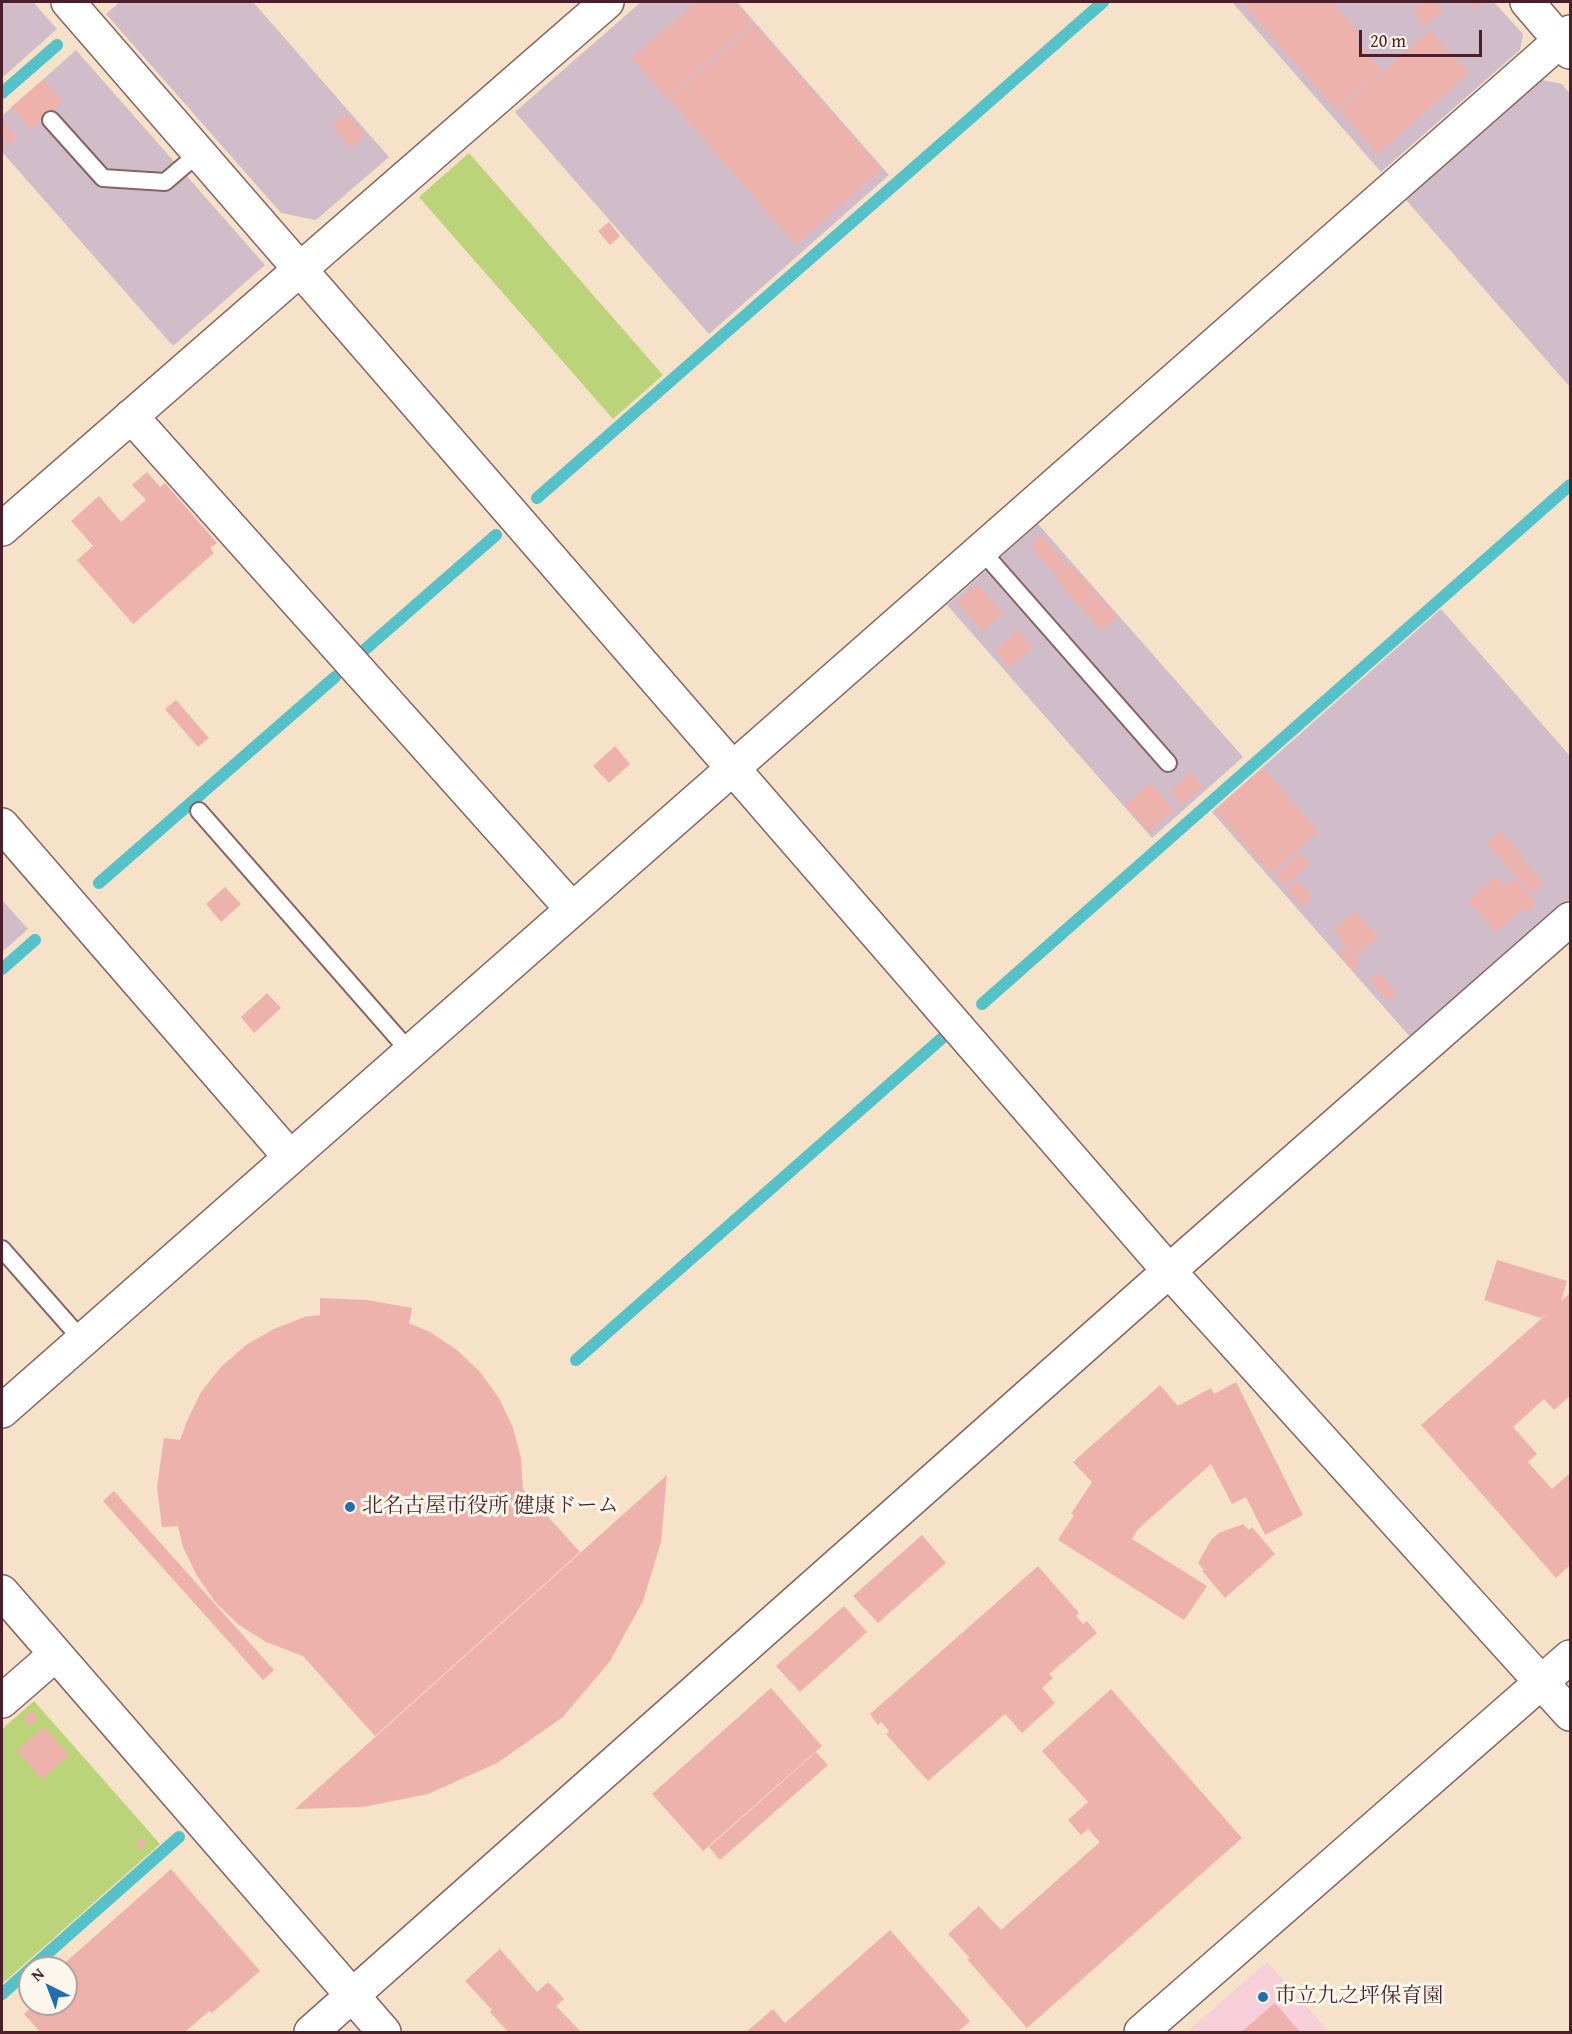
<!DOCTYPE html>
<meta charset="utf-8">
<style>
body{margin:0}
#map{position:relative;width:1572px;height:2034px;overflow:hidden;background:#f5e2c8;font-family:"Gentium Book Plus",serif}
canvas{display:block}
.frame{position:absolute;inset:0;border:3px solid #4a1f2b;pointer-events:none}
.north{position:absolute;left:18px;top:1956px;width:60px;height:60px;box-sizing:border-box;background:#fbf7ec;border:2px solid #b4a19f;border-radius:50%;rotate:318deg;font-size:16px;font-weight:700;line-height:24px;text-align:center;color:#4a1f2b}
.north::after{content:'';display:block;margin:auto;width:21px;height:27px;background:#1f6fb2;clip-path:polygon(50% 0,100% 100%,50% 72%,0 100%)}
.scale{position:absolute;left:1359px;top:30px;width:123px;height:27px;box-sizing:border-box;border:3px solid #4a1f2b;border-top:0;padding-left:8px;font-size:18px;line-height:21px;white-space:nowrap;color:#4a1f2b;-webkit-text-stroke:4px #fbf7ec;paint-order:stroke}
</style>
<div id="map">
<canvas width="1572" height="2034"></canvas>
<div class="frame"></div>
<div class="north">N</div>
<div class="scale">20 m</div>
</div>
<script>
const c = document.querySelector('canvas').getContext('2d');
c.lineJoin = 'round';
function fillPath(path, color) { c.fillStyle = color; c.fill(path, 'evenodd'); }
function trace(path, color, width, dash) { c.strokeStyle = color; c.lineWidth = width; c.lineCap = dash ? 'butt' : 'round'; c.setLineDash(dash || []); c.stroke(path); }
function drawText(font, color, halo, rows, align = 'center') {
  c.font = font + ' "Gentium Book Plus","Noto Serif JP",serif'; c.lineWidth = 6; c.setLineDash([]); c.textBaseline = 'middle'; c.strokeStyle = halo; c.fillStyle = color; for (const [text, x, y, turn = 0] of rows) {
    c.save(); c.translate(x, y); c.rotate((+turn || 0) * Math.PI / 180); c.textAlign = isNaN(turn) ? turn : align; if (halo) c.strokeText(text, 0, 0); c.fillText(text, 0, 0); c.restore();
  }
}
fillPath(new Path2D(`
 M1267 1962 1329 2032H1187Z`), '#f6cfd8');
fillPath(new Path2D(`
 M2 2H33L57 29 2 78Z
 M120 2H253L389 157 316 220 281 213 106 14Z
 M641 2H737L889 175 709 334 515 112Z
 M1232 2H1494L1523 34 1520 50 1381 172Z
 M76 50 265 265 173 346 2 152V116Z
 M1542 80 1562 84 1570 94V387L1406 200Z
 M1038 524 1243 757 1152 838 947 605Z
 M1441 609 1570 756V899L1412 1039 1212 812Z
 M2 900 28 929 2 952Z`), '#d1bdca');
fillPath(new Path2D(`
 M469 153 663 375 613 419 419 197Z
 M34 1701 160 1844 2 1984V1729Z`), '#bcd479');
trace(new Path2D(`
 M2 93 57 45
 M537 498 1103 2
 M362 652 496 535
 M99 883 335 677
 M2 969 35 940
 M982 1004 1570 485
 M576 1360 941 1039
 M31 1968 179 1837
 M2 1994 30 1969`), '#54c2c8', 12);
fillPath(new Path2D(`
 M696 2H735L753 22 667 98 631 58Z
 M1242 2H1333L1362 35 1356 40 1382 70 1336 110Z
 M1423 2H1435L1443 11 1425 27 1412 11Z
 M1470 2H1485L1476 9Z
 M754 24 882 169 796 245 669 99Z
 M1430 30 1469 73 1378 154 1339 110Z
 M44 79 63 101 31 130 11 107Z
 M346 113 366 135 351 148 332 126Z
 M2 120 17 137 8 145 2 137Z
 M609 222 620 236 610 245 598 231Z
 M147 472 160 487 165 483 217 543 210 548 214 553 133 624 77 560 93 546 71 521 99 496 121 522 146 500 132 485Z
 M1042 535 1067 564 1055 574 1030 545Z
 M1069 563 1097 593 1081 608 1054 577Z
 M978 584 1003 613 983 631 957 601Z
 M1098 595 1118 617 1102 631 1082 609Z
 M1019 630 1033 647 1010 668 995 651Z
 M176 700 209 738 198 747 165 709Z
 M615 746 630 764 609 783 593 766Z
 M1263 768 1319 832 1271 874 1215 810Z
 M1190 773 1203 786 1182 805 1170 791Z
 M1150 783 1174 810 1149 832 1125 805Z
 M1501 831 1522 855 1508 867 1487 843Z
 M1300 853 1310 864 1284 886 1275 876Z
 M1521 857 1544 883 1532 893 1509 868Z
 M1496 876 1504 886 1514 878 1537 903 1528 912 1524 908 1496 932 1468 901Z
 M1298 881 1313 898 1302 907 1287 890Z
 M225 887 241 904 221 922 206 904Z
 M1355 911 1378 937 1357 956 1333 930Z
 M1346 946 1361 963 1353 970 1338 953Z
 M1378 972 1396 993 1388 1001 1369 980Z
 M267 993 281 1008 254 1033 241 1017Z
 M1497 1260 1567 1281 1561 1301 1570 1293V1396L1554 1410 1544 1399 1513 1427 1537 1454 1528 1462 1552 1489 1570 1473V1565L1556 1578 1421 1425 1549 1312 1541 1318 1484 1300Z
 M320 1298 367 1300 412 1308 409 1323 430 1332 457 1350 480 1372 499 1398 513 1428 521 1458 523 1489 580 1552 375 1736 303 1656 266 1642 239 1625 216 1603 197 1576 183 1547 178 1526 162 1527 157 1487 164 1438 180 1440 187 1421 201 1392 221 1367 246 1345 274 1329 304 1317 320 1315Z
 M1236 1382 1303 1515 1265 1535 1246 1497 1232 1504 1211 1464 1138 1529 1132 1539 1207 1586 1184 1620 1058 1540 1074 1515 1071 1514 1092 1482 1073 1462 1160 1385 1178 1406 1211 1388 1214 1394Z
 M667 1475 661 1542 643 1601 610 1661 563 1717 497 1763 428 1794 363 1807 295 1809Z
 M114 1491 274 1670 263 1680 103 1501Z
 M1243 1524 1249 1530 1252 1527 1275 1554 1225 1598 1202 1571 1204 1570 1198 1563 1211 1540 1219 1533Z
 M922 1535 946 1563 878 1623 853 1596Z
 M1038 1566 1079 1613 1076 1616 1083 1624 1087 1621 1097 1633 1049 1674 1053 1678 1042 1688 1055 1703 1022 1733 1005 1714 928 1781 886 1734 889 1731 881 1722 878 1725 870 1714Z
 M844 1606 867 1632 800 1692 776 1666Z
 M771 1688 822 1746 703 1851 652 1794Z
 M1111 1689 1242 1838 1027 2028 967 1959 970 1958 948 1934 979 1906 1001 1930 1100 1842 1088 1829 1081 1835 1068 1820 1088 1802 1042 1751Z
 M32 1711 38 1718 29 1726 23 1718Z
 M44 1726 69 1755 42 1779 17 1751Z
 M816 1752 828 1765 720 1860 709 1847Z
 M142 1838 147 1843 140 1850 135 1844Z
 M171 1869 260 1971 212 2013 209 2011 185 2032H40L24 2014 35 2004H66V1968H59Z
 M890 1930 970 2021 958 2032H746L773 2009 785 2023Z
 M500 1949 537 1992 548 1982 564 1999 556 2006 581 2032H508L490 2012 492 2010 465 1981Z
 M1275 2003 1300 2032H1241Z`), '#eeb2ad');
const service = new Path2D(`
 M51 120 103 178 165 182 199 153
 M981 550 1168 763
 M199 811 410 1052
 M2 1249 82 1340`);
const minor = new Path2D(`
 M68 2 1169 1271 1570 1714
 M1527 2 1570 52
 M131 416 572 909
 M2 529 607 2
 M2 1411 1570 32
 M2 1592 384 2032
 M2 1701 56 1654
 M311 2032 1169 1271 1570 919
 M1141 2032 1570 1657`);
const tertiary = new Path2D(`
 M2 825 290 1157`);
trace(service, '#866362', 20);
trace(minor, '#866362', 36);
trace(tertiary, '#866362', 36);
trace(service, '#fff', 16);
trace(minor, '#fff', 33);
trace(tertiary, '#fff', 33);
for (const [x, y, r, color] of [
 [350,1507,6,"#1f6fb2"],
 [1263,1997,6,"#1f6fb2"]
]) { const dot = new Path2D(); dot.arc(x, y, r, 0, 2 * Math.PI); c.fillStyle = color; c.fill(dot); trace(dot, '#fbf7ec', 2); }
drawText('21px', '#4a1f2b', '#fbf7ec', [
 ["北名古屋市役所 健康ドーム",362,1507],
 ["市立九之坪保育園",1275,1997]
], 'left');
</script>
